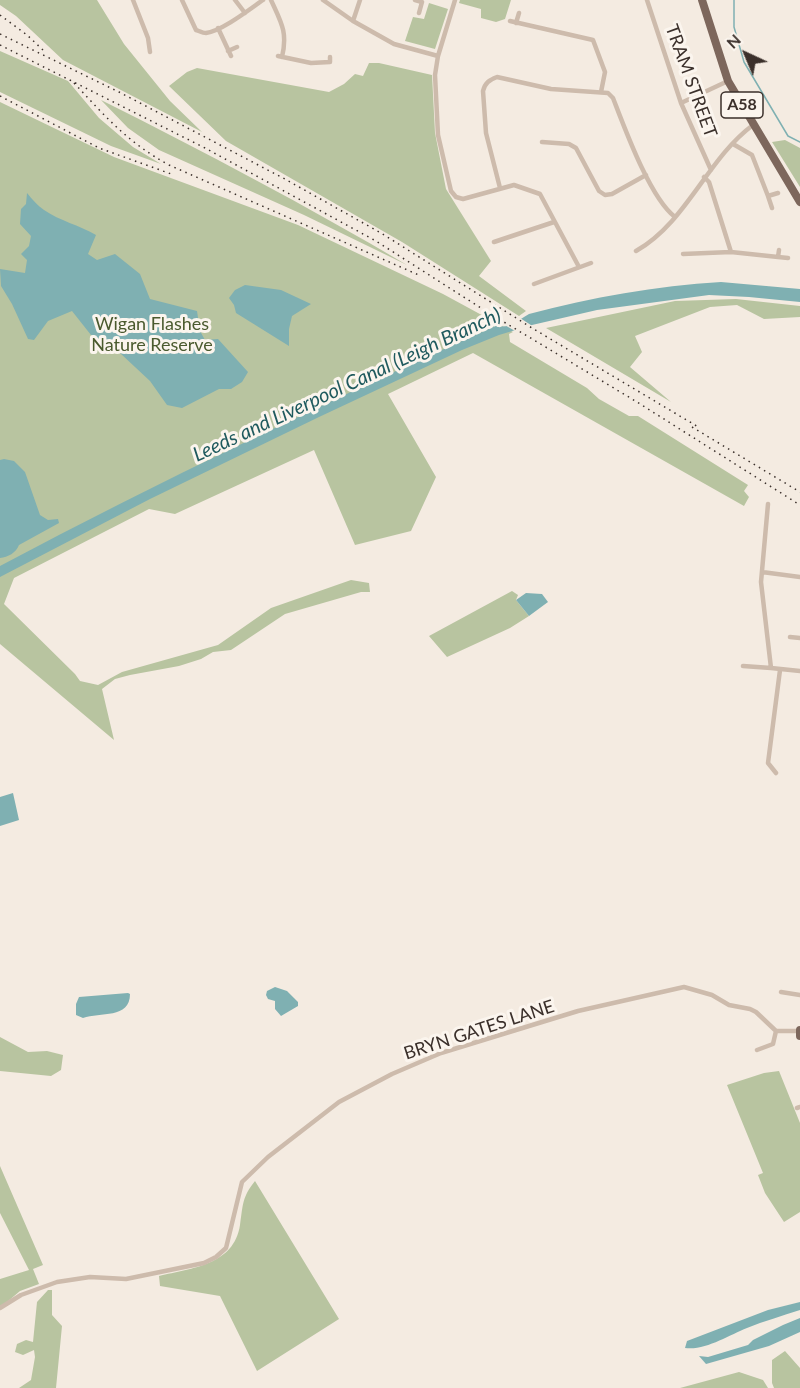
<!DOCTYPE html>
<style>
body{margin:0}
#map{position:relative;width:800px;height:1388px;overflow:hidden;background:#f4ebe1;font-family:Lato,sans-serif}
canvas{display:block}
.north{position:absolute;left:716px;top:24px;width:60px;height:60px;-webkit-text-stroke:4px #fbf5ee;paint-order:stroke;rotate:316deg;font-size:16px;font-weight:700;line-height:24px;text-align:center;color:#3b302b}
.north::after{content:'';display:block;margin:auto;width:21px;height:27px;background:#3b302b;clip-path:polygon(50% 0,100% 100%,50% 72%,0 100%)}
</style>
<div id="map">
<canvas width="800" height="1388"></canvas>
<div class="north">N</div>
</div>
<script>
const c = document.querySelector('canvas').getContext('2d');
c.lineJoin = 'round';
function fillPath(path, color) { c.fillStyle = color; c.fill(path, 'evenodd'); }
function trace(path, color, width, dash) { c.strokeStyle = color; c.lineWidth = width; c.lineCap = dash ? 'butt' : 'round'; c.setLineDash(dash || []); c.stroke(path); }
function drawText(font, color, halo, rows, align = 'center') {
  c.font = font + ' Lato,sans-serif'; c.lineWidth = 6; c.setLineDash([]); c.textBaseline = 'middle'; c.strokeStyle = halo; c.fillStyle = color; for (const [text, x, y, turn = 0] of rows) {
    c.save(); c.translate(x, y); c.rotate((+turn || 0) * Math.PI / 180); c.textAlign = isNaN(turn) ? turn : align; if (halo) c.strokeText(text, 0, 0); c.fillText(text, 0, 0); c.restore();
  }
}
fillPath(new Path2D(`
 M0 0H97L124 44 170 101 202 132 63 60 16 16 0 5Z
 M460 0H511L505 19 496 22 481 18V9L459 3Z
 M429 3 448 9 435 49 405 41 413 17 424 19Z
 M0 51 68 81 99 118 133 147 161 164 111 146 0 92Z
 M369 63H379L432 75 435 133 446 189 491 261 479 276 526 311 519 316 402 242 226 141 169 86 187 72 197 68 329 92 344 84 355 74 363 76Z
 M101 100C205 152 307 206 407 265L304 215 159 150 128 128Z
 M0 102 114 157 298 225 443 294 513 332 509 334 510 342 587 388 599 399 629 416H638L748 485 744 491 749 497 744 506 473 353 388 394 436 477 411 531 355 545 314 450 175 514 149 509 14 578 4 604 75 674 80 681 98 685 122 672 218 645 271 608 351 580 369 583 370 592H361L285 614 231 650 213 652 201 659 179 666 130 675 115 679 102 689 114 740 0 644Z
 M785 140 800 148V187L772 142Z
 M736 299 800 306V317L764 319 737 305 710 307 635 336 642 352 630 367 671 402 546 328 675 301Z
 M512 591 518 595 516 600 529 616 510 628 447 657 429 636Z
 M0 1037 28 1052 47 1051 63 1055 61 1070 51 1076 0 1071Z
 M779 1071 800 1123V1212L784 1222 765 1193 758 1175 763 1173 727 1085 764 1073Z
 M0 1166 43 1265 33 1269 39 1284 20 1291 0 1308V1279L29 1270 0 1213Z
 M255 1181 339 1319 257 1371 220 1296 160 1286 159 1276C192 1268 234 1265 240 1225 243 1205 242 1197 255 1181Z
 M48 1290H52V1315L62 1326 56 1388H19L31 1380 35 1357 34 1350 23 1355 15 1352 17 1344 26 1340 33 1342 37 1302Z
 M785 1351 800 1368V1388H774L772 1383V1360Z
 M739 1372 763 1380 768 1388H680Z`), '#b8c4a0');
fillPath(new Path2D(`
 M27 193C32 199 38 206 44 210 60 221 79 225 96 235L88 254 97 260 115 254 140 274 150 299 197 311 200 331 205 340 218 339 248 372 242 382 231 389H219L182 408 167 405 150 381 120 353 91 335 72 311 48 321 34 340 28 339 12 304 1 286 0 269 25 273 27 260 21 254 29 246 31 236 20 224 21 209 26 204Z
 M721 282 800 289V302L749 297 709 295 597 310 532 325 499 335 462 350 319 417 150 499 0 577V566C162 480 328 401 495 326 513 328 515 322 529 314 592 297 656 286 721 282Z
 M245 285 281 290 311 304 292 316 289 329V346L236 313 234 305 229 298 235 290Z
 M4 459 14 461 25 472 40 515 48 520 58 519 59 523 19 545C16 553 8 557 0 558V460Z
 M526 593 542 594 548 602 529 616 516 600Z
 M13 793 19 820 0 826V797Z
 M275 987 287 991 298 1002V1006L281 1016 275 1009V1001L268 999 266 995 267 991Z
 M128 993 130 994C130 1019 100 1012 83 1018L76 1015V1004L79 997Z
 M800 1302V1310C782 1316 764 1321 747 1328 729 1335 705 1351 685 1348L687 1341 768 1310Z
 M800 1318V1332L769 1346 706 1364 699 1356 708 1357 748 1345 753 1340 783 1325Z`), '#7fb0b2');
fillPath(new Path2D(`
 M520 318 534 327 517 332 501 323 506 324Z`), '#f4ebe1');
trace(new Path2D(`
 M734 0V27L744 62 788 136 800 142`), '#7fb0b2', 1.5);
trace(new Path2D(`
 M133 0 148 38 150 52
 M182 0 196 30C199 31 203 33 206 33 222 31 250 9 263 0
 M235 0 245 13
 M271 0C281 22 288 32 282 57
 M323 0 353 21 394 44 438 56
 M415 0 422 2 419 13
 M455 0 438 56 435 75 438 135 451 191 456 197 463 199 514 185 540 194 579 267
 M647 0 681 103 711 170
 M353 21 360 0
 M510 21 593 40 605 72 601 92
 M516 23 519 13
 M218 28 231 56
 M228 51 237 47
 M278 56 311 63 330 62V57
 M681 103 728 81
 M542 142 569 144 576 148 599 191 605 195 612 194 646 175
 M733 144 752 155 768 196
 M704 177 709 182 731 252
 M500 188 486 133 483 91C485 83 489 80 497 77L551 89 608 93 613 98C625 129 650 198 675 217
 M772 208 768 196 778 193
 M494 242 554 222
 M779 250 778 257 788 258
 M636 251C687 222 707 159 753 125
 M683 254 731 252 778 257
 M534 284 591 263
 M768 504 761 582 771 668 800 671
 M762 572 800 577
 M790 637 800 638
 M743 666 771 668
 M776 773 768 763 780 670
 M781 992 800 995
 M757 1050 773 1044 776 1031
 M797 1108 800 1107
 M0 1308 21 1295 57 1282 90 1277 126 1279 204 1263 216 1257 226 1248 242 1182 268 1157 339 1102 392 1074 441 1053 578 1011 684 987 712 995 729 1005 750 1009 756 1012 776 1031H800`), '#cdbbac', 4.5);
trace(new Path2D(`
 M702 0 728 81 800 202
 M800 1030V1036`), '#7d675c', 8);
trace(new Path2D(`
 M0 15 27 35 43 50
 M0 34 119 92 283 178 381 233 532 328 700 428
 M0 45 205 148 376 241 484 310 637 402 800 505
 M74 83C106 117 127 142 169 165L421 276
 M0 96 99 148 174 175
 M692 427 800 492`), '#3b302b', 1.5, [1.5, 4.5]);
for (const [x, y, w] of [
 [742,105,42]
]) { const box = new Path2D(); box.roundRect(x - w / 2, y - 13, w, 26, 4.5); c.fillStyle = '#fbf5ee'; c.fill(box); trace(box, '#3b302b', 1.5); }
drawText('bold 16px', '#3b302b', null, [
 ["A58",742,105]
]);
drawText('18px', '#3b302b', '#fbf5ee', [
 ["TRAM STREET",691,81,70],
 ["BRYN GATES LANE",479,1030,-18]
]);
drawText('18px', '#4a5a2e', '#fbf5ee', [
 ["Wigan Flashes",152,324],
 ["Nature Reserve",152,345]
]);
drawText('italic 20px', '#1f5a5e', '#fbf5ee', [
 ["Leeds and Liverpool Canal (Leigh Branch)",347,385,-25]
]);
</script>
